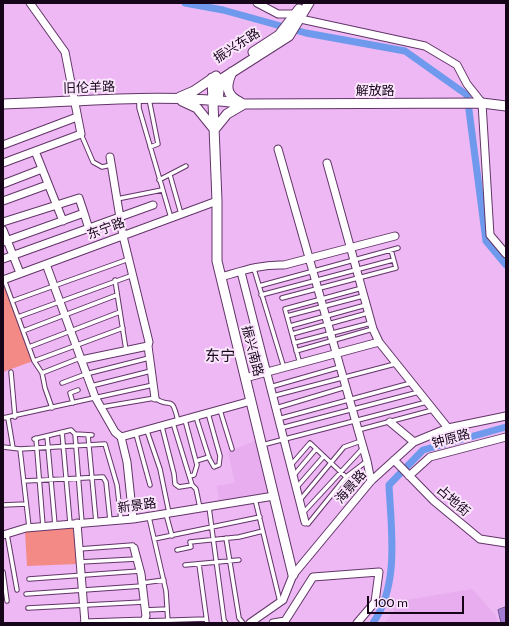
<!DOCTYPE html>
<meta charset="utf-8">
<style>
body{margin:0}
#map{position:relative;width:509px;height:626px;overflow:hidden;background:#edb8f3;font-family:Cabin,sans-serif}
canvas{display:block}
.frame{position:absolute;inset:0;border:4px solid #160519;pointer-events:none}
.scale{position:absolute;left:367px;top:596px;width:97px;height:18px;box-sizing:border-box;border:2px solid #160519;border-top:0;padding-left:5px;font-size:12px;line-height:14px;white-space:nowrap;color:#160519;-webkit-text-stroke:3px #fbe6fe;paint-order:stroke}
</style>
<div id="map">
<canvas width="509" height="626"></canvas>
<div class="frame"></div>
<div class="scale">100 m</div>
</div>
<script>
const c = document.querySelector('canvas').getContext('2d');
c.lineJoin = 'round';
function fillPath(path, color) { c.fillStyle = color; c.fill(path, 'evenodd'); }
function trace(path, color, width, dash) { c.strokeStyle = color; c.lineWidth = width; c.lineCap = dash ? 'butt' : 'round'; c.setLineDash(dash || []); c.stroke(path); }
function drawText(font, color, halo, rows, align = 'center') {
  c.font = font + ' Cabin,"Noto Sans SC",sans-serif'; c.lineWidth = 4; c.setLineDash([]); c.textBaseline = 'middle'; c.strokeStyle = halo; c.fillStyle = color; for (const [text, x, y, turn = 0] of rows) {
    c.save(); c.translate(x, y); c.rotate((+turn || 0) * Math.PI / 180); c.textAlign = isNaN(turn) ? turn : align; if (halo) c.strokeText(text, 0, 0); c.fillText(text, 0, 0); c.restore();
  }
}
fillPath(new Path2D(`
 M257 440 270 493 219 502 217 486 235 483 228 452Z
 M472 589 496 616 498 623H385L400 601Z`), '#e7adee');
fillPath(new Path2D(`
 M6 287 33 361 3 372V288Z
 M73 528 77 564 27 566 25 532Z`), '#f48a86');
trace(new Path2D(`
 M185 3 223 10 306 33 405 51 467 95 486 241 506 265
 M373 623C400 584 391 529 389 485L423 450 506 427`), '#6e99ec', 7);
const building = new Path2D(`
 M506 607V623H501L498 610Z`);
fillPath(building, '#a27cd4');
trace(building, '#715794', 1);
const service = new Path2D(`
 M149 99 158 144 150 147
 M139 100V108L171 218
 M81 134 93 162 102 167 111 165
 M170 175 181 214
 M159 180 186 166
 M117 199 162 190
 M254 269 284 368
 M4 279 34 361 42 373
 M115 280 126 350
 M259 286 398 248
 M261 295 393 260
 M282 298 396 268 391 250
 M12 301 129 259
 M287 316 363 296
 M18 317 133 275
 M290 326 366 305
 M23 331 117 295
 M292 334 368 313
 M294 343 371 323
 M29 347 120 312
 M296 351 373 329
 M34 361 123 328
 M300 364 285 309 362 288
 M11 372 15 417
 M62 383 86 374 149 358
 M91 386 151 371
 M270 387 340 367
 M273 396 395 364
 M73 403 70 393 78 390
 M102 407 155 398C171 410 171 392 178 421
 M52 408 45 388 42 373 80 358
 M276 408 346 387
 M220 410 232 449
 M196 417 209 458 214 467 219 465 220 456 208 413
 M3 418 153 385
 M8 418 13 448
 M278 419 411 383
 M185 420 197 465 194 475 190 476
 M173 423 192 485
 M162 427 174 474 175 484 179 487 192 485 196 489 200 508
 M281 428 419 392
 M358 430 433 410
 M147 431 160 469 169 513
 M62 432 70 523
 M75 434 82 523
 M136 434 150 485
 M88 435 96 522
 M47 436 55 525
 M36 438 43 526
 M34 439 71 430 75 434 92 435
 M262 445 427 402
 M3 447 20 449 105 444 117 485 121 520
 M20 449 29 527
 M196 461 209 457
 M291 465 310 443 346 477
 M294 475 316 449
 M24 481 103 477 106 482 110 520
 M297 487 324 456
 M255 499 280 602
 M300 500 344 447 361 441
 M3 505 26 504
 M209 507 224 620 226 623
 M303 513 363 448
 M166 514 172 536
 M149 517 166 591 168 623
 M305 522 308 524 346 477 367 461
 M7 534 17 590
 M226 538 239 618 243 623
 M154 539 260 517
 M79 549 133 545 134 548
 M177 550 191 547 190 542 239 537 263 531
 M80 562 137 559
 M199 564 207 623
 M185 565 239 560
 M3 572 7 601
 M29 579 140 571
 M142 583 164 580
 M26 594 142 586
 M28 608 144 602
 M145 610 167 609
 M144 621 206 619`);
const minor = new Path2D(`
 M257 3 278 14H296
 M296 18 425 46 457 65 467 84 482 103 490 235 506 254
 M3 145 77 117
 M278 149 367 461 371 481
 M35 151 63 221
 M3 163 81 134 65 52 30 3
 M327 163 373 329 379 342 448 428
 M3 184 42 169
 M3 201 47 185
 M84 213 89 229
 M3 222 79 198 84 213 3 242
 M3 230 20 273
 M3 259 153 205
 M46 264 95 397 115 432 121 437 251 401
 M241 272 305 522
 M221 277C242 271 261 264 284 265L395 236
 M3 280 217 201
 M148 346 155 398
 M81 360 148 346 149 342 123 236 110 157
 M245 378 379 342
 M390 422 414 442
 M121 437 127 462 133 519
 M394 460 434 501 480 539 506 543
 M409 476 430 457 506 437
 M77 523 85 623
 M3 535 26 528 133 519 274 496
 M84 623 144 621 146 616 141 574 134 548
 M250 623 283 600 293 575 371 481 414 442 448 428 506 416
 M273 623 285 621 313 577 379 572 375 602 357 623`);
const tertiary = new Path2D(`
 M253 52 279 35 299 9
 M232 72C226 85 225 95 240 102
 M212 78 217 201V261L293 575
 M180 97 194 91 216 76
 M182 101 197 108 214 129
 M218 101 220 80 289 36 309 3
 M3 104C81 102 168 92 245 104L482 103 506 106
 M214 130 227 114 244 104`);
trace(service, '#623568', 5.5);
trace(minor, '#623568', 9);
trace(tertiary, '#623568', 11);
trace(service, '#fff', 3.5);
trace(minor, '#fff', 7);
trace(tertiary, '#fff', 9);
drawText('13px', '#160519', '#fbe6fe', [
 ["振兴东路",237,46,-33],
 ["旧伦羊路",89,88,-2],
 ["解放路",375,91],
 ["东宁路",106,229,-20],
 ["振兴南路",252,351,76],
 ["钟原路",451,439,-15],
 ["海景路",351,487,-49],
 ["占地街",453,501,41],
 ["新景路",137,506,-8]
]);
drawText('15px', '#160519', '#fbe6fe', [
 ["东宁",220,357]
]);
</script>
